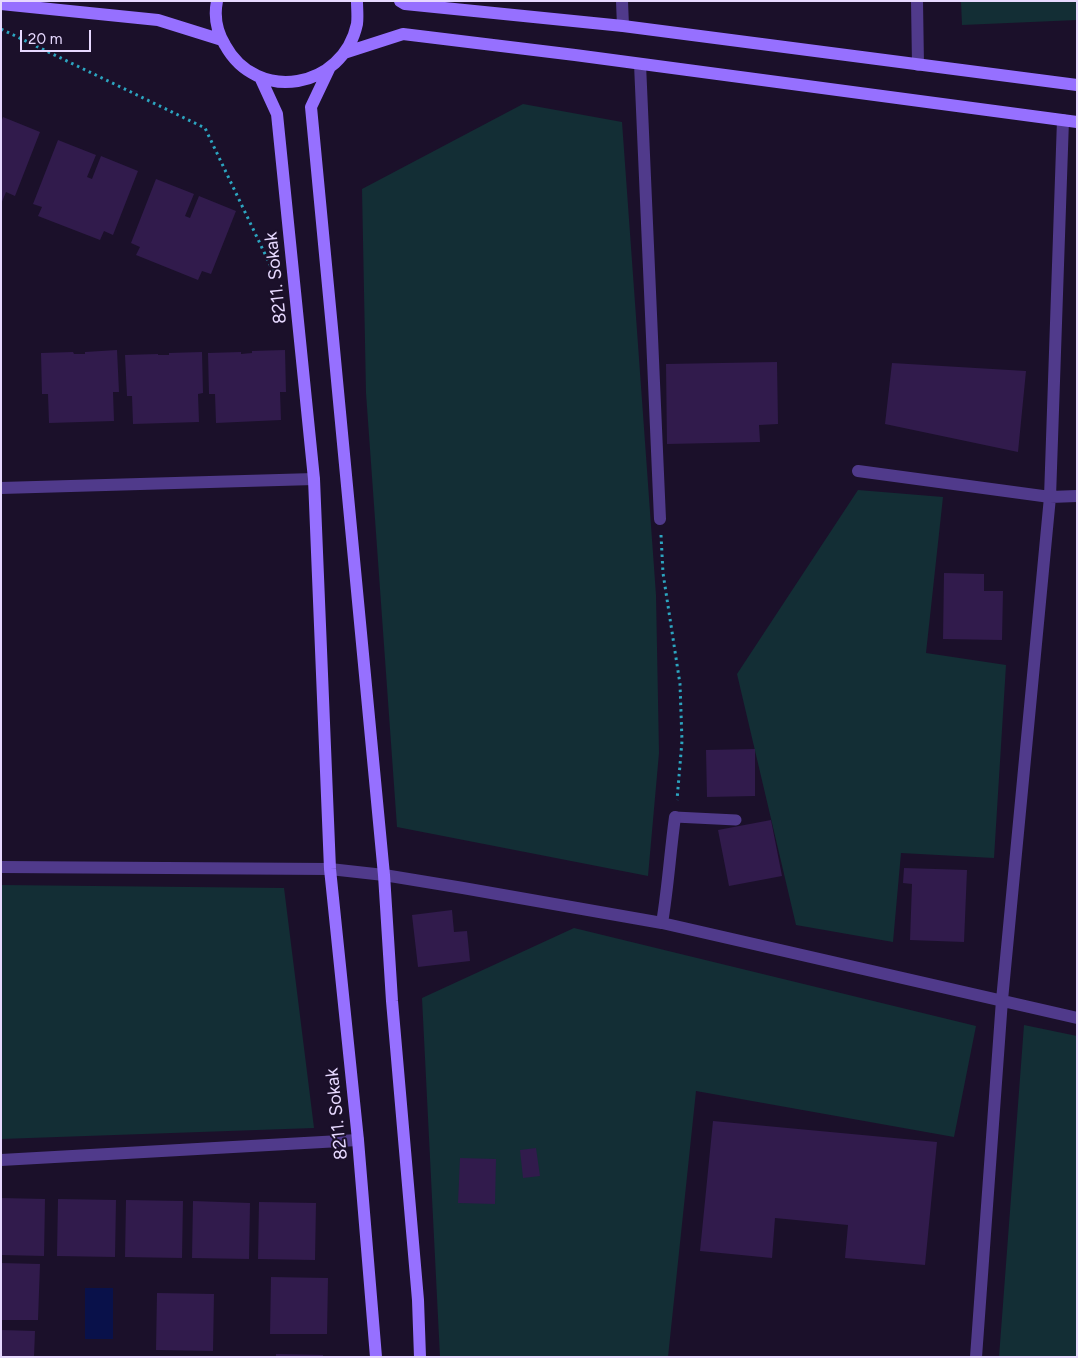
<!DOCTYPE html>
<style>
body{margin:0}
#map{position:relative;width:1078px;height:1358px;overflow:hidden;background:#1b102a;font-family:Figtree,sans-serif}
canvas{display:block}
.frame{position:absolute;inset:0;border:2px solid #e7d9ff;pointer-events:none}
.scale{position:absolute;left:20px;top:30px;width:71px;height:22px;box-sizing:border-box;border:2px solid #e7d9ff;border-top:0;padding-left:6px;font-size:15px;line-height:18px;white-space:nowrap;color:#e7d9ff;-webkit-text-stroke:4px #1b102a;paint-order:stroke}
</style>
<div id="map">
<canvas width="1078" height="1358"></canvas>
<div class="frame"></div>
<div class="scale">20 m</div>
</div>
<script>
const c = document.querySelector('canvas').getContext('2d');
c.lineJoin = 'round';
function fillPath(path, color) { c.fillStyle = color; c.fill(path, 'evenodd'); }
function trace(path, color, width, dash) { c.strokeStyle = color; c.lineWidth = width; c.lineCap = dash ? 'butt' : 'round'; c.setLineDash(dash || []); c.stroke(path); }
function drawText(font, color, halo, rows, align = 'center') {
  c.font = font + ' Figtree,sans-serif'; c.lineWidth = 4; c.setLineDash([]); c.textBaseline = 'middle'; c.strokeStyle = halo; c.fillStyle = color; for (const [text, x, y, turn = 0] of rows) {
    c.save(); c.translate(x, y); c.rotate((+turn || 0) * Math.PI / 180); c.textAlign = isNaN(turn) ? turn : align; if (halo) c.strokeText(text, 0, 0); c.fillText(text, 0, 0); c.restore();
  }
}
fillPath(new Path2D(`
 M961 1H1077V20L962 25Z
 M523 104 622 122 656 595 659 753 648 876 397 827 366 393 362 189Z
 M858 490 943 497 926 653 1006 665 994 858 901 853 893 942 796 925 737 674Z
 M1 885 284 888 314 1128 1 1139Z
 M574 928 976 1026 954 1137 696 1091 668 1357H440L422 998Z
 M1024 1025 1077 1036V1357H999Z`), '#132e35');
fillPath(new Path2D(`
 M85 1288H113V1339H85Z`), '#09114a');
fillPath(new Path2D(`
 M3 117 40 132 15 196 6 192 1 204V122Z
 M58 140 96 155 87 177 92 179 101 156 138 171 113 235 104 231 100 240 38 216 42 207 33 204Z
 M156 179 194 194 185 216 190 218 199 196 236 211 211 274 202 271 198 280 136 255 140 247 131 243Z
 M117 350 119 392H113L114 421 49 423 48 394H42L41 353 73 352 74 354H85V352Z
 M285 350 286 392H280L281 420 216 423 215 394H209L208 353 241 352V354L252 353V351Z
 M202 352 203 393 198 394 199 422 133 424 132 396H127L125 355 158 354V355H169V353Z
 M777 362 778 424 759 425 760 442 667 444 666 364Z
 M892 363 1026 371 1018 452 885 424Z
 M944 573 984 574V591H1003L1002 640 943 639Z
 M755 749V796L707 797 706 750Z
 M771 820 782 876 729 886 718 830Z
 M904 868 967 870 964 942 910 940 912 884 903 883Z
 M452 910 454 932 467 931 470 961 418 967 412 915Z
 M713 1121 937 1142 925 1265 845 1258 848 1225 775 1218 772 1258 700 1251Z
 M536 1148 540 1176 523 1178 520 1150Z
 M460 1158 496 1159 495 1204 458 1203Z
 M1 1198 45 1199 44 1256 1 1255Z
 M58 1199 116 1200 115 1257 57 1256Z
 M126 1200 183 1201 182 1258 125 1257Z
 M193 1201 250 1203 249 1259 192 1258Z
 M259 1202 316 1203 315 1260 258 1259Z
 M1 1263 40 1264 38 1320H1Z
 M271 1277 328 1278 327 1334H270Z
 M157 1293 214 1294 213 1351 156 1350Z
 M1 1330 35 1331 34 1357H1Z
 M276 1354 323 1355V1357H276Z`), '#311b4c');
trace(new Path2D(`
 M1 29 205 128 274 273
 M661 535 663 573 680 684 682 741 677 800`), '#2ca5c0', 3, [2.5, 4]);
trace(new Path2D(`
 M675 817 736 820`), '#503a8b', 11);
trace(new Path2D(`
 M622 1 623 26
 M917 1 918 65
 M640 64 660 519
 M858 471 1050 497 1077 496
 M1 488 314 479
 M1 867 330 869 384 875 463 888 662 923 1077 1018
 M662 923C668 888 670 853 675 817
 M1 1160 358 1140
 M976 1357 1002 1000 1050 497 1063 120`), '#503a8b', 12);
trace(new Path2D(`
 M217 1C214 16 217 32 225 45 257 104 343 89 357 24 358 17 357 9 357 1
 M400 1 405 4 623 26 1077 85
 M1 4 158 20 222 40
 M344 53 403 34 575 55 1077 122
 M330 67 311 107 384 875 392 1001 418 1300 420 1357
 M260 77 277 114 314 479 330 869 358 1140 376 1357`), '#9670ff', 12);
drawText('18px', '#e7d9ff', '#1b102a', [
 ["8211. Sokak",276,278,-96],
 ["8211. Sokak",337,1114,-96]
]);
</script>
